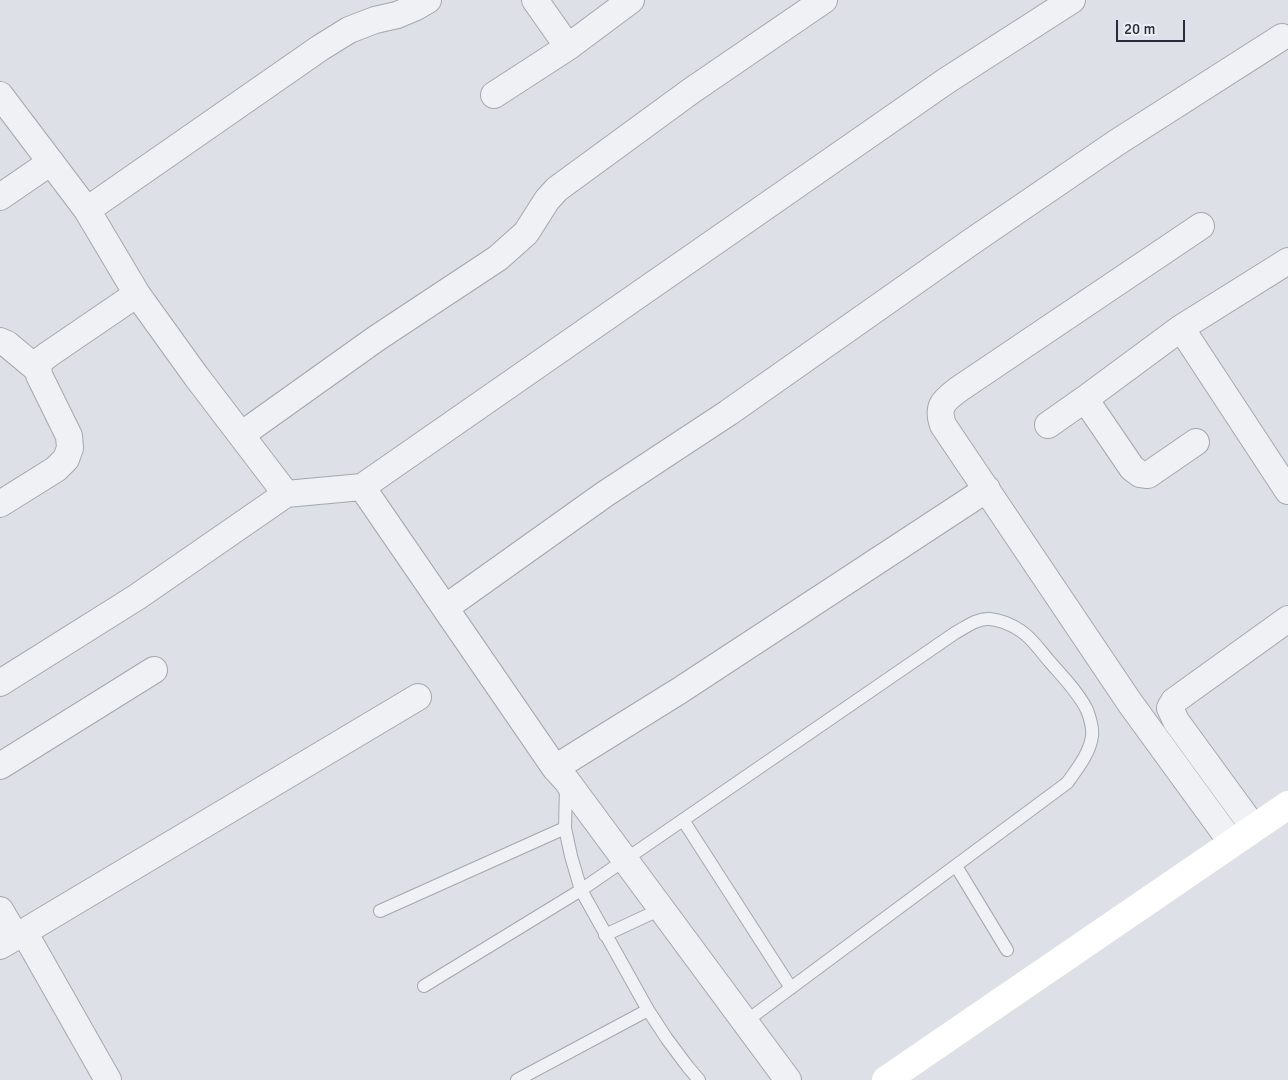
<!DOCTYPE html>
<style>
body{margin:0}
#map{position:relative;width:1288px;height:1080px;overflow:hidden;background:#dde0e6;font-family:Signika,sans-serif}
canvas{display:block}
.scale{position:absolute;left:1116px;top:20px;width:69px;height:22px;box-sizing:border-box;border:2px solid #272e3b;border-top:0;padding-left:6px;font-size:15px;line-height:18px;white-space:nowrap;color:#272e3b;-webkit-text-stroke:4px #eceff4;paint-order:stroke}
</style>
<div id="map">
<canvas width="1288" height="1080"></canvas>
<div class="scale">20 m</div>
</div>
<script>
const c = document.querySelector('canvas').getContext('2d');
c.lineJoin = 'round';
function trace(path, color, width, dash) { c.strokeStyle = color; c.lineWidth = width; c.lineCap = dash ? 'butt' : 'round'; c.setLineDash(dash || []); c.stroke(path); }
const service = new Path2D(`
 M566 785 565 828 571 856 581 890 648 1010 667 1039 688 1067 699 1080
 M683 820 791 988
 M956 866 1007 950
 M380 911 565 828
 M605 935 661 909
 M424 986 581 890 955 633C966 627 977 618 990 619 1001 620 1012 625 1021 631 1033 639 1041 652 1050 662 1063 677 1078 692 1087 710 1090 718 1093 728 1092 736 1090 753 1077 769 1067 783L745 1022
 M517 1080 648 1010`);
const minor = new Path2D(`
 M535 0 568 47
 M0 95 87 210 137 294 196 376 286 494 362 487 555 768 566 780 788 1080
 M494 95 568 47 631 0
 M0 197 51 162
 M87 210 320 48 349 30 375 20 397 15 416 7 428 0
 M1201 226 959 389C945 400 936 405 943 425L1130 703 1232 843
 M1181 328 1288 491
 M0 341 7 344 37 369
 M1085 399 1132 468 1140 474 1148 475 1196 442
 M1048 425 1085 399 1181 328 1288 261
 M241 435 377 338 498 258 526 233 547 200 557 189 691 91 824 0
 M362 487 946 81 1072 0
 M0 504 56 469 66 459 70 448 69 436 39 375 38 364 41 360 49 354 137 294
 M445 608 605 494 728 413 971 242 1116 143 1282 37
 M0 683 137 597 286 494
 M0 766 154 670
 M555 768 679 691 987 489
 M1254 828 1176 721 1170 708 1174 701 1288 619
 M0 910 16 937
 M24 932 418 697
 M0 946 24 932 108 1080`);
trace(service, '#a3a7af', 14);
trace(minor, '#a3a7af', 28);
trace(service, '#eff1f4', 12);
trace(minor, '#eff1f4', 26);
trace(new Path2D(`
 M886 1080 1288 805`), '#fff', 28);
</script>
